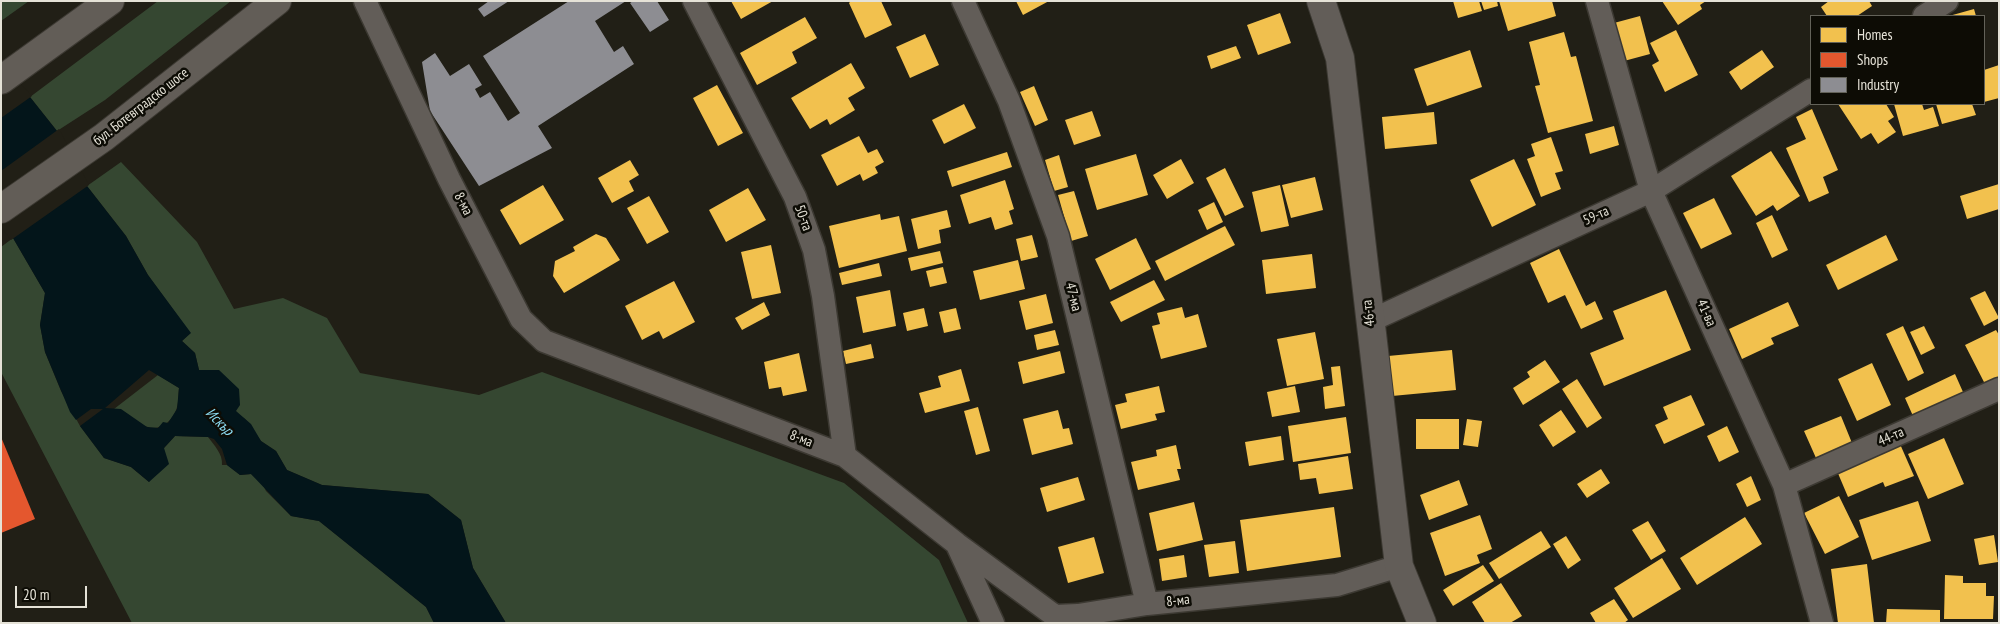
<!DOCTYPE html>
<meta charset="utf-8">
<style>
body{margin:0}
#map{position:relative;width:2000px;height:624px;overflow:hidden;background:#211f16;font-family:"PT Sans Narrow",sans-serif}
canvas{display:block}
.frame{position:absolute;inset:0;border:2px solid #e5e2d7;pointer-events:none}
.legend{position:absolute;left:1810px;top:15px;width:175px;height:90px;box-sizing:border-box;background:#0d0c05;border:1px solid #636259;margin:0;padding:6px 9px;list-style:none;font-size:15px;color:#e5e2d7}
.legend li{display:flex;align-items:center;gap:10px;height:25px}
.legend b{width:25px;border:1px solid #636259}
.scale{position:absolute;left:15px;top:586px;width:72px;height:22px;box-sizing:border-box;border:2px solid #e5e2d7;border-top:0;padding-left:6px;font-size:15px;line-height:18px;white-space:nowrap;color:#e5e2d7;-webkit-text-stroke:4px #0d0c05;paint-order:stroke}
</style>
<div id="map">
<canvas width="2000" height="624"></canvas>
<div class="frame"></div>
<ul class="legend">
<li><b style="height:14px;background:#f2c14e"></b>Homes</li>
<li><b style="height:14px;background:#e4572e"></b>Shops</li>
<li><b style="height:14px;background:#8d8d92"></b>Industry</li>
</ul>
<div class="scale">20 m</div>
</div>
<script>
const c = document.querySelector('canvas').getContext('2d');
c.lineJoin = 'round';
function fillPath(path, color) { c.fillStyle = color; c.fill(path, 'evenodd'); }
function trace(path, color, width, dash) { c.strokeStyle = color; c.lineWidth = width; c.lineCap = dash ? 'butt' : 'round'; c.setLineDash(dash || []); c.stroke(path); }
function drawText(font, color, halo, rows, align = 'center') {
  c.font = font + ' "PT Sans Narrow",sans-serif'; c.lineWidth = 5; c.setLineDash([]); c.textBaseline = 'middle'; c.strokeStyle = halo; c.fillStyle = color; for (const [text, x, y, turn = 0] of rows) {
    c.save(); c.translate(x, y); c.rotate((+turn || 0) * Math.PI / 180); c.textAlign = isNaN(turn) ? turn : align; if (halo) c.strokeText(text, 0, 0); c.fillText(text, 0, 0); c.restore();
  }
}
fillPath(new Path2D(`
 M1 1H29L1 21Z
 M158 1H231L105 100 57 131 30 97Z
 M121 162 197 242 234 309 283 298 327 318 360 373 479 395 542 372 844 483 939 560 968 623H506L473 568 461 520 428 494 322 485 287 470 276 451 261 441 245 419 239 415 199 370 195 353 182 341 190 333 148 275 126 236 87 186Z
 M13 238 45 293 40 325 45 352 61 391 80 426 104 458 131 467 149 482 164 448 175 436 208 437C214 445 223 454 222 465H227L240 475 251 474 262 483 266 491 291 516 319 521 426 607 434 623H132L1 372V247Z
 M158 375 179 388C178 394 179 401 177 407 174 420 161 431 148 427 135 424 128 410 114 409Z`), '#354731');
fillPath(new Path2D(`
 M1 66 30 97 57 131 87 186 126 236 148 275 191 333 182 341 195 353 199 370H219L239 389 240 405 236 411 251 424 261 441 276 451 287 470 322 485 428 494 461 520 473 568 506 623H434L426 607 319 521 291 516 251 474 240 475 227 465 222 449 214 439 208 437 175 436 164 448 169 464 149 482 131 467 104 458 80 426 103 409H91L76 420 70 412 45 352 40 325 45 293 13 238 1 223ZM149 370 179 388 177 409 168 423 163 422 158 428 147 427 121 409 105 408Z`), '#03151a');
fillPath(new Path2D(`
 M1 64 32 96 1 118Z
 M59 129 89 185 11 240 1 227V171Z`), '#211f16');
fillPath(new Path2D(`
 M731 1H773L741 19Z
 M851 1H881L892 25 865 38 849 3Z
 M1016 1H1049L1023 15Z
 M1453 1H1479L1482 11 1458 18Z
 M1481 1H1497L1498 6 1484 10Z
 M1499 1H1552L1556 16 1508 31Z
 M1662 1H1706L1700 5 1702 9 1678 25Z
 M1829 1H1869L1872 6 1857 16H1827L1821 7Z
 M1974 9 1976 16H1949Z
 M1280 13 1291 43 1258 55 1247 25Z
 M1640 16 1650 54 1624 61 1614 23Z
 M805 17 817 38 792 52 797 63 757 85 740 53Z
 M1676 30 1698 75 1665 92 1652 65 1659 61 1650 43Z
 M1564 32 1571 57 1576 56 1593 121 1548 133 1535 86 1540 85 1529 42Z
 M925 34 939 65 910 78 896 47Z
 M1236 46 1241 58 1211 69 1207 56Z
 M1470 50 1482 87 1427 106 1414 69Z
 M1762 50 1774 67 1741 90 1729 72Z
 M851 63 865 88 848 98 855 110 830 125 827 119 810 129 791 98Z
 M1999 65V98L1984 102V70Z
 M717 85 743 133 718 146 693 98Z
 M1034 86 1048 120 1035 126 1020 92Z
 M964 104 976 128 944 144 932 120Z
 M1838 104H1886L1894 117 1888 121 1896 132 1878 144 1871 133 1861 139Z
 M1894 104H1922L1924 110 1933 107 1939 126 1903 136Z
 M1936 104H1972L1976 115 1942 124Z
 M1812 109 1838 170 1823 177 1829 193 1809 202 1786 148 1806 139 1796 117Z
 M1092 111 1101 136 1074 145 1065 120Z
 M1434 112 1437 144 1385 149 1382 117Z
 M1614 126 1619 145 1590 154 1585 134Z
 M859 136 868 153 877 149 884 162 875 167 878 173 863 181 860 174 837 186 821 155Z
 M1551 137 1563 171 1555 173 1561 189 1541 197 1527 159 1535 156 1531 144Z
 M1771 151 1800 196 1777 211 1773 205 1756 216 1731 176Z
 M1007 152 1012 167 952 187 947 171Z
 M1136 154 1148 195 1097 210 1085 169Z
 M1059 155 1068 187 1054 191 1045 160Z
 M1181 159 1194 183 1167 199 1153 175Z
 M1514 159 1536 205 1492 227 1470 180Z
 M630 160 639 175 629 181 634 191 612 203 598 178Z
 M1225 168 1244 207 1225 216 1206 178Z
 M1315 177 1323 210 1291 218 1282 185Z
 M1005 180 1014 209 1009 211 1013 224 995 230 991 217 969 224 960 195Z
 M1999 184V209L1967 219 1960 196Z
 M543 185 564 220 520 245 500 210Z
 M1280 185 1289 226 1261 232 1252 192Z
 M748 188 766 220 726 242 709 210Z
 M1074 191 1088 236 1071 241 1058 195Z
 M649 196 669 232 647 244 627 208Z
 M1714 198 1732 234 1701 249 1683 213Z
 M1214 202 1223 222 1207 230 1198 210Z
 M947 210 951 227 939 230 941 243 918 249 911 219Z
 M880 214 881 220 899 216 907 251 839 268 829 226Z
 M1772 215 1788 250 1772 258 1756 223Z
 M1225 226 1235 245 1165 281 1155 261Z
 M596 234 606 238 620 260 564 293 553 276 555 261 575 251 573 247Z
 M1032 235 1038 257 1021 261 1016 239Z
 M1886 235 1898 260 1838 290 1826 265Z
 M1136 238 1151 269 1110 290 1095 259Z
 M771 245 781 293 752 299 741 252Z
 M1559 249 1586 306 1595 301 1603 319 1581 329 1565 295 1548 303 1530 263Z
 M940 251 943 263 911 271 908 258Z
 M1312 254 1316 288 1266 294 1262 260Z
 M1018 260 1025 289 980 300 973 271Z
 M879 263 882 276 842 285 839 273Z
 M943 267 947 283 930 287 926 271Z
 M1154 280 1165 300 1121 322 1110 302Z
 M674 281 695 322 663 339 659 331 642 340 625 306Z
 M890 290 896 326 863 333 856 297Z
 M1666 290 1691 350 1604 386 1590 353 1624 339 1613 311Z
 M1985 291 1999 318 1984 326 1970 298Z
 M1046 294 1053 323 1026 330 1019 301Z
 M764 302 770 315 742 330 735 318Z
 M1788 302 1799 326 1771 338 1774 344 1742 359 1729 329Z
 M1182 307 1185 318 1198 314 1207 347 1161 359 1152 326 1160 324 1157 313Z
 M924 308 928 326 907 331 903 313Z
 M956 308 961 329 944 333 939 312Z
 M1903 326 1924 373 1908 381 1886 334Z
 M1924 326 1935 348 1921 355 1910 332Z
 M1055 330 1059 345 1037 350 1034 335Z
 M1996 330 1999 335V376L1985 384 1965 345Z
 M1315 332 1324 379 1287 386 1277 339Z
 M871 344 874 358 846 364 843 351Z
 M1452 350 1456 390 1392 396 1388 356Z
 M1060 351 1065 373 1023 384 1018 362Z
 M799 353 807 391 783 396 781 387 769 389 764 362Z
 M1545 360 1560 382 1523 405 1513 388 1530 377 1527 372Z
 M1872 363 1891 405 1857 421 1838 379Z
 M1340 366 1345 406 1325 409 1323 387 1333 385 1331 367Z
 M961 369 970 401 925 413 919 393 941 387 938 376Z
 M1955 374 1963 392 1913 416 1905 398Z
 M1577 379 1602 418 1587 428 1562 389Z
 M1159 386 1165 412 1155 414 1157 420 1121 429 1115 405 1127 402 1125 394Z
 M1295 386 1300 412 1272 417 1267 392Z
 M1691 395 1705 425 1664 444 1655 425 1668 419 1663 407Z
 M978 407 990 451 976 455 964 411Z
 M1058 410 1063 429 1069 428 1073 444 1032 455 1023 419Z
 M1561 410 1576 432 1553 447 1539 425Z
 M1841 416 1852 443 1816 458 1804 431Z
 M1346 417 1351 453 1293 462 1288 426Z
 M1416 419H1459V449H1416Z
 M1467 419 1482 421 1478 447 1463 445Z
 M1727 426 1739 452 1719 462 1707 436Z
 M1281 436 1284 460 1249 466 1245 442Z
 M1944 438 1964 484 1928 499 1908 454Z
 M1900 444 1914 476 1885 487 1883 482 1848 497 1837 471Z
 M1176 445 1181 469H1177L1180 480 1138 490 1131 462 1157 456 1156 450Z
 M1348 456 1353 489 1319 494 1316 478 1300 480 1298 464Z
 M1601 469 1610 483 1587 498 1577 484Z
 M1751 476 1761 500 1747 507 1736 484Z
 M1078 477 1085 500 1047 512 1040 488Z
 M1459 480 1468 505 1429 520 1420 495Z
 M1839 496 1859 537 1825 554 1804 513Z
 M1918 501 1931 541 1872 560 1859 520Z
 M1194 502 1203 540 1157 551 1149 513Z
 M1334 507 1341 557 1247 571 1240 520Z
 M1480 515 1492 549 1477 555 1480 563 1445 576 1430 533Z
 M1745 517 1762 544 1697 585 1680 558Z
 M1648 521 1666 551 1651 560 1632 530Z
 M1541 531 1551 547 1499 579 1489 563Z
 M1994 535 1998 562 1979 565 1974 539Z
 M1566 536 1581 560 1568 569 1553 544Z
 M1094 537 1104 573 1068 583 1058 547Z
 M1235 541 1239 573 1209 577 1204 545Z
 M1184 555 1187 577 1162 581 1159 559Z
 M1662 558 1681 589 1633 618 1614 588Z
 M1867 564 1874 623H1838L1831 569Z
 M1483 565 1494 581 1453 606 1443 590Z
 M1945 575 1963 576V583H1986V596H1994L1993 619H1944Z
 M1501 583 1522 616 1510 623H1485L1472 602Z
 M1614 599 1628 620 1624 623H1596L1590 613Z
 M1887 609 1940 610V623H1886Z`), '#f2c14e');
fillPath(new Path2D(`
 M1 437 35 519 1 533Z`), '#e4572e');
fillPath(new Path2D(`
 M489 1H509L484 17 478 9Z
 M569 1H626L595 21 614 52 623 46 634 64 538 126 552 148 479 186 430 111 422 62 435 53 450 76 469 64 482 85 475 89 480 98 490 92 508 121 520 113 483 56Z
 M633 1H657L669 20 650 32 630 3Z`), '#8d8d92');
const minor = new Path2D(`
 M365 1 449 179 521 319 544 341 845 456 957 544 1055 616 1078 615 1147 604 1337 585 1399 566
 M694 1 795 197 814 250 823 296 845 456
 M963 1 1009 101 1058 236 1147 604
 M1597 1 1651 191 1784 485 1822 623
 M1924 16 1947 1
 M1370 321 1651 191 1811 90
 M1784 485 1999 389
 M958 547 993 623`);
const tertiary = new Path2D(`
 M1321 1 1340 58 1399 566 1422 623`);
const primary = new Path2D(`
 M1 80 110 1
 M1 209 104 137 277 1`);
trace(minor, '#3c3932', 25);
trace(tertiary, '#3c3932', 30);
trace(primary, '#3c3932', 30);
trace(minor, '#625d58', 22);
trace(tertiary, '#625d58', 28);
trace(primary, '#625d57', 28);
drawText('14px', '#e5e2d7', '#0d0c05', [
 ["бул. Ботевградско шосе",141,107,-38],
 ["8-ма",463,204,62],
 ["59-та",1596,216,-25],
 ["50-та",803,218,70],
 ["47-ма",1073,297,76],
 ["46-та",1369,313,-97],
 ["41-ва",1706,313,66],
 ["44-та",1891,437,-24],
 ["8-ма",801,439,21],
 ["8-ма",1178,601,-6]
]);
drawText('italic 15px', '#8cdcf3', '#0d0c05', [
 ["Искър",219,422,45]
]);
</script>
